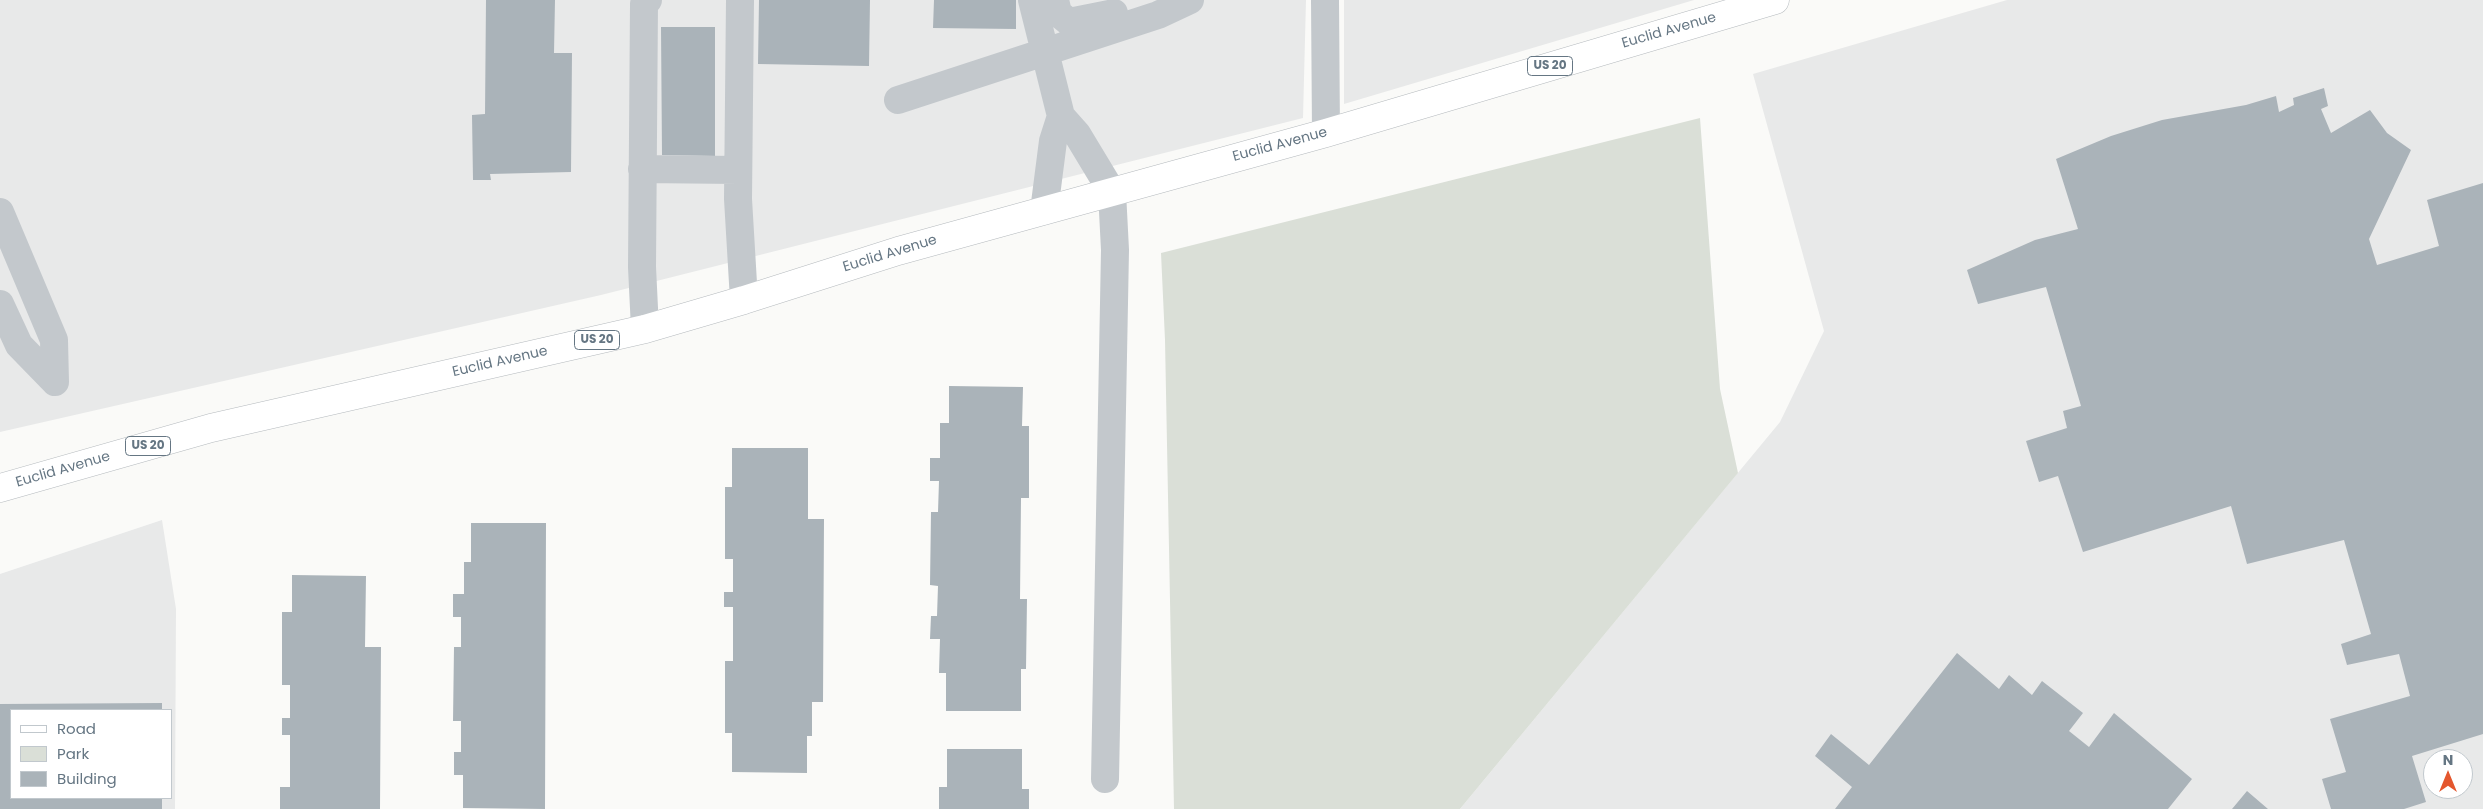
<!DOCTYPE html>
<style>
body{margin:0}
#map{position:relative;width:2483px;height:809px;overflow:hidden;background:#fafaf8;font-family:Poppins,sans-serif}
canvas{display:block}
.legend{position:absolute;left:10px;top:709px;width:162px;height:90px;box-sizing:border-box;background:#fff;border:1px solid #c1c8cd;margin:0;padding:6px 9px;list-style:none;font-size:15px;color:#657683}
.legend li{display:flex;align-items:center;gap:10px;height:25px}
.legend b{width:25px;border:1px solid #c1c8cd}
.north{position:absolute;left:2423px;top:749px;width:50px;height:50px;box-sizing:border-box;background:#fff;border:1px solid #c1c8cd;border-radius:50%;rotate:0deg;font-size:14px;font-weight:700;line-height:20px;text-align:center;color:#657683}
.north::after{content:'';display:block;margin:auto;width:18px;height:22px;background:#e4572e;clip-path:polygon(50% 0,100% 100%,50% 72%,0 100%)}
</style>
<div id="map">
<canvas width="2483" height="809"></canvas>
<ul class="legend">
<li><b style="height:6px;background:#fff"></b>Road</li>
<li><b style="height:14px;background:#dadfd7"></b>Park</li>
<li><b style="height:14px;background:#aab3b9"></b>Building</li>
</ul>
<div class="north">N</div>
</div>
<script>
const c = document.querySelector('canvas').getContext('2d');
c.lineJoin = 'round';
function fillPath(path, color) { c.fillStyle = color; c.fill(path, 'evenodd'); }
function trace(path, color, width, dash) { c.strokeStyle = color; c.lineWidth = width; c.lineCap = dash ? 'butt' : 'round'; c.setLineDash(dash || []); c.stroke(path); }
function drawText(font, color, halo, rows, align = 'center') {
  c.font = font + ' Poppins,sans-serif'; c.lineWidth = 5; c.setLineDash([]); c.textBaseline = 'middle'; c.strokeStyle = halo; c.fillStyle = color; for (const [text, x, y, turn = 0] of rows) {
    c.save(); c.translate(x, y); c.rotate((+turn || 0) * Math.PI / 180); c.textAlign = isNaN(turn) ? turn : align; if (halo) c.strokeText(text, 0, 0); c.fillText(text, 0, 0); c.restore();
  }
}
fillPath(new Path2D(`
 M0 0H1306L1303 118 601 295 0 432Z
 M1344 0H1694L1344 104Z
 M2007 0H2483V809H1460L1780 422 1824 331 1753 74ZM2433 759H2463V789H2433Z
 M162 520 176 609 175 809H0V574ZM11 710H171V798H11Z`), '#e8e9e9');
fillPath(new Path2D(`
 M1700 118 1720 389 1738 473 1460 809H1174L1165 340 1161 253Z`), '#dadfd7');
fillPath(new Path2D(`
 M486 0H555L554 53H572L571 172 490 174 491 180H473L472 115 485 114Z
 M759 0H870L869 66 758 64Z
 M934 0H1016V29L933 28Z
 M661 27H715V156L662 155Z
 M2324 88 2328 106 2321 109 2331 133 2370 110 2387 133 2411 150 2369 239 2377 265 2439 246 2427 200 2483 183V734L2412 756 2426 802 2404 809H2331L2322 779 2346 772 2330 719 2410 696 2399 654 2347 665 2341 644 2371 634 2344 540 2247 564 2231 506 2083 552 2058 476 2039 482 2026 441 2067 428 2063 411 2081 406 2046 287 1978 304 1967 270 2035 240 2078 229 2056 159 2111 136 2162 120 2246 105 2276 96 2279 112 2294 105 2293 98Z
 M949 386 1023 387 1022 426H1029V498H1021L1020 599H1027L1026 669H1021V711H946V673H939L940 639H930L931 616H937L938 586 930 585 931 512H938L939 481H930V458H940V423H949Z
 M732 448H808V519H824L823 702H812V736H807V773L732 772V733H725V661H733V607H724V592H733V559H725V487H732Z
 M471 523H546L545 809 463 808V775H454V752H461V721H453L454 647H461V617H453V594H464V562H471Z
 M292 575 366 576 365 647H381L380 809H280V787H290V735H282V718H290V685H282V612H292Z
 M1957 653 1999 689 2009 675 2032 695 2042 681 2083 713 2069 731 2089 747 2114 713 2192 779 2168 809H1835L1852 787 1815 756 1831 734 1869 765Z
 M162 703V710H11V798H162V809H0V704Z
 M947 749H1022V789H1029V809H939V787H947Z
 M2247 791 2268 809H2232Z`), '#aab3b9');
const major = new Path2D(`
 M0 488 211 428 645 329 744 300 898 251 1326 133 1775 0`);
trace(major, '#b5babe', 29);
trace(new Path2D(`
 M740 0 738 199 744 300
 M1032 0 1061 116 1077 134 1112 192 1115 250 1105 779
 M1055 0 1058 13 1069 22 1114 13
 M1325 0 1326 133
 M898 100 1158 15 1190 0
 M642 169 738 170
 M1044 211 1053 141 1061 116
 M0 212 54 340 55 382
 M0 304 19 345 55 382
 M645 329 642 267 644 4 648 0`), '#c3c8cc', 28);
trace(major, '#fff', 28);
for (const [x, y, w] of [
 [1550,66,45],
 [597,340,45],
 [148,446,45]
]) { const box = new Path2D(); box.roundRect(x - w / 2, y - 9.5, w, 19, 4); c.fillStyle = '#fff'; c.fill(box); trace(box, '#657683', 1); }
drawText('bold 12px', '#657683', null, [
 ["US 20",1550,66],
 ["US 20",597,340],
 ["US 20",148,446]
]);
drawText('14px', '#657683', '#fff', [
 ["Euclid Avenue",1669,31,-16],
 ["Euclid Avenue",1280,145,-15],
 ["Euclid Avenue",890,254,-17],
 ["Euclid Avenue",500,362,-13],
 ["Euclid Avenue",63,470,-16]
]);
</script>
